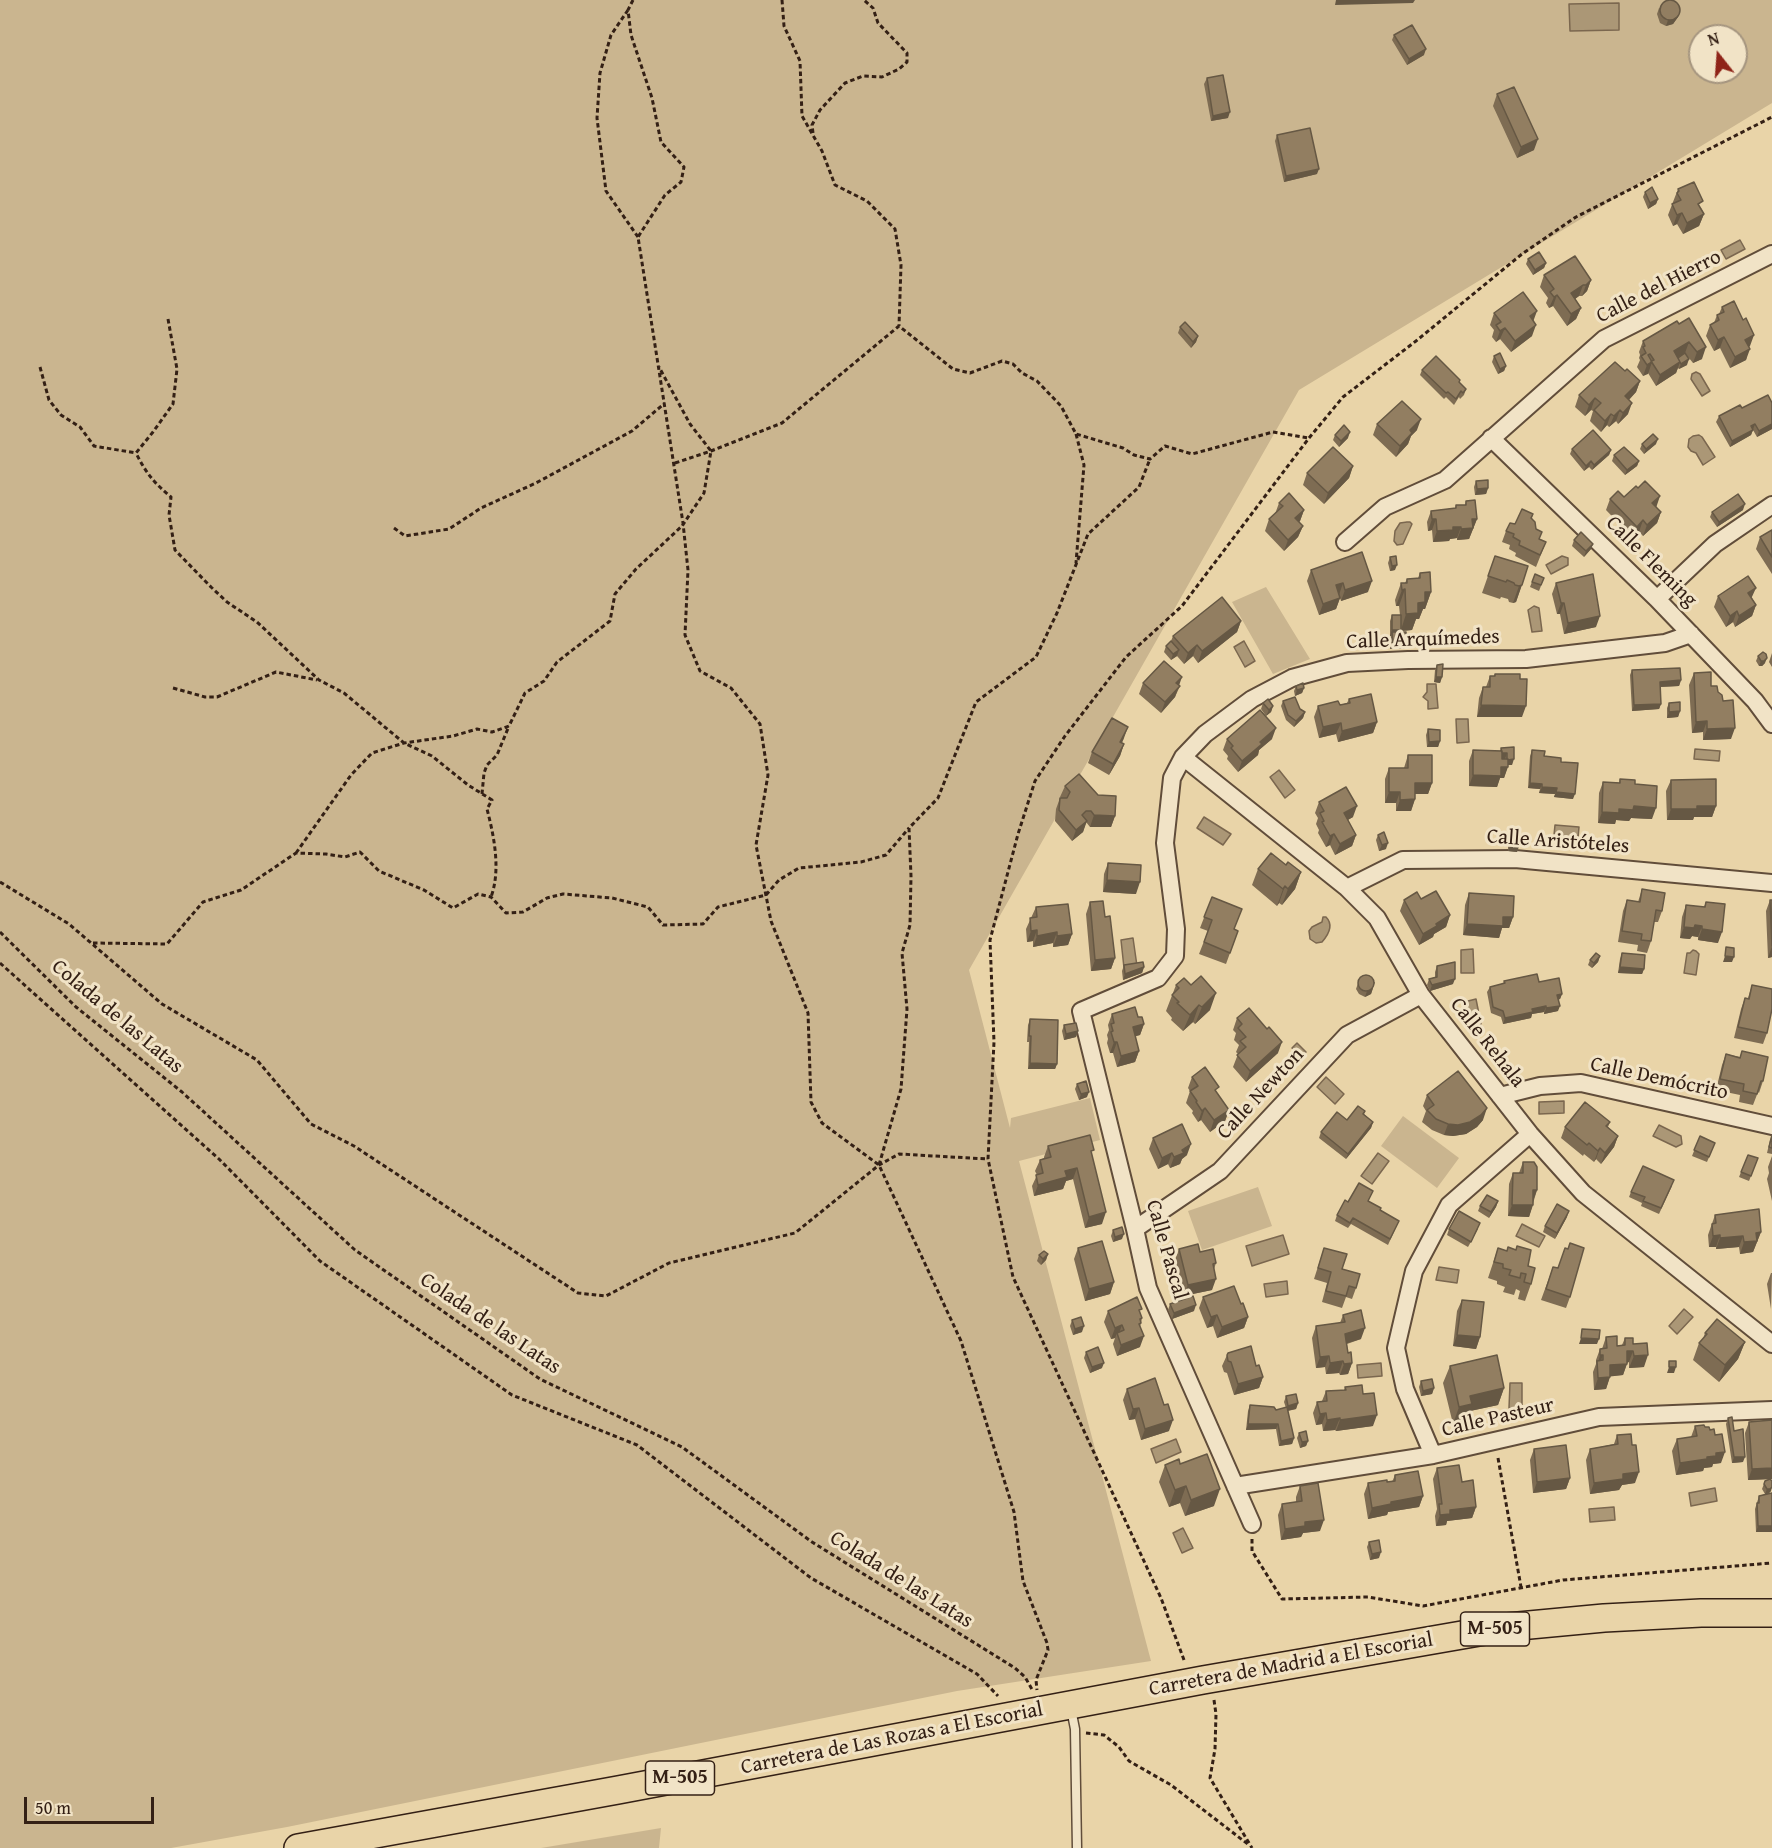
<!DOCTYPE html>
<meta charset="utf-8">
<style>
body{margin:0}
#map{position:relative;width:1772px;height:1848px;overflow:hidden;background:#e9d4a8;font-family:"Gentium Book Plus",serif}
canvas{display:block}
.north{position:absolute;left:1688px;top:24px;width:60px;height:60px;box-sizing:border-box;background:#f1e3c6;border:2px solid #a5957f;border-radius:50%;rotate:343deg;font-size:16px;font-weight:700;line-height:24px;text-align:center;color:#342015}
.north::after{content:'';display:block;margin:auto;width:21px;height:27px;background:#8f2418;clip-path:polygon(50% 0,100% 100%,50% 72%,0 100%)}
.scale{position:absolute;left:24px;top:1797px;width:130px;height:27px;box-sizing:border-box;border:3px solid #342015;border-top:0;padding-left:8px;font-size:18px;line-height:21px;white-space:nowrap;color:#342015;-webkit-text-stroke:4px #f1e3c6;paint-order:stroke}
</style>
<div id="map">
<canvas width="1772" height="1848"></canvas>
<div class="north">N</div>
<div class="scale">50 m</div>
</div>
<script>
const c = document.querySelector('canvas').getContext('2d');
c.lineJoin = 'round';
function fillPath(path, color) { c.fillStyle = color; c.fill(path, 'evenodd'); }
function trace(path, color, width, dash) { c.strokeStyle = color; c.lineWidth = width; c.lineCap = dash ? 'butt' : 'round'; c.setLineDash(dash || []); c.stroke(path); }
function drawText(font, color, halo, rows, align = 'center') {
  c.font = font + ' "Gentium Book Plus",serif'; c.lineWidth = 6; c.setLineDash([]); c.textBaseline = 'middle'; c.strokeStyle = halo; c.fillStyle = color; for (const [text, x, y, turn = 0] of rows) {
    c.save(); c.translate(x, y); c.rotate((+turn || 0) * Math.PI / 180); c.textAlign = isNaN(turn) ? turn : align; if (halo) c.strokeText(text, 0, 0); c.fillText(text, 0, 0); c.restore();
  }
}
fillPath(new Path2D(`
 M0 0H1772V103L1299 390 969 970 1010 1128 1011 1118 1090 1098 1100 1140 1019 1161 1151 1661 957 1691 287 1827 171 1848H0ZM1700 36H1736V72H1700Z
 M1266 587 1310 659 1273 674 1232 602Z
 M1403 1116 1459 1158 1437 1188 1381 1146Z
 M1258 1187 1272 1226 1202 1250 1188 1211Z
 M661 1828 659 1848H541Z`), '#cab58f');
const water = new Path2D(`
 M1619 3V30L1570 31 1569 4Z
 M1740 240 1745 249 1726 259 1721 250Z
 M1696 372 1700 374 1710 391 1702 396 1691 379 1692 374Z
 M1693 436 1699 435 1702 437 1715 457 1703 465 1696 453 1691 451 1688 447 1689 439Z
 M1407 522H1410L1412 524 1403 544 1397 545 1394 541 1395 531 1400 523Z
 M1562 556 1568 558V565L1551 574 1546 565Z
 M1534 606 1539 608 1542 631 1532 632 1528 610Z
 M1244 641 1255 661 1245 667 1234 647Z
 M1427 684H1436L1438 708 1428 709V701L1423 697 1427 692Z
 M1456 719H1468L1469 742 1457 743Z
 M1695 749 1720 751 1719 761 1694 759Z
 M1279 770 1295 790 1285 798 1270 777Z
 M1204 817 1231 834 1223 845 1197 828Z
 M1555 825 1579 827 1578 838 1554 835Z
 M1323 917H1326C1334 925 1329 934 1322 942L1316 943 1310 939 1309 931 1312 927 1322 922Z
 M1133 938 1137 966 1124 968 1121 940Z
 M1473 949 1474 973H1461V950Z
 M1693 950 1696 951 1699 954 1696 975 1684 973 1687 953H1690Z
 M1476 999 1481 1024 1468 1027 1464 1002Z
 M1297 1043 1306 1052 1288 1071 1282 1066 1295 1051 1292 1048Z
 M1326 1077 1344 1094 1335 1104 1317 1087Z
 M1564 1101V1113L1539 1114V1102Z
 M1659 1125 1681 1136 1682 1144 1676 1147 1653 1136Z
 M1378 1153 1389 1161 1372 1184 1361 1176Z
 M1522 1224 1545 1236 1539 1247 1516 1236Z
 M1283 1235 1289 1254 1252 1266 1246 1246Z
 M1439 1267 1459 1270 1457 1283 1436 1280Z
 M1287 1281 1288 1294 1266 1297 1264 1284Z
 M1684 1309 1693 1317 1677 1334 1669 1326Z
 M1381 1363 1382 1376 1358 1378 1357 1365Z
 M1510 1383H1522V1408H1509Z
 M1176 1439 1181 1452 1156 1463 1151 1449Z
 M1715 1488 1717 1501 1691 1506 1689 1493Z
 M1614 1507 1615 1520 1590 1522 1589 1509Z
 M1183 1528 1193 1548 1182 1553 1173 1533Z`);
fillPath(water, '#ab9776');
trace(water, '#7b674f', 1.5);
const service = new Path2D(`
 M1071 1709 1075 1729 1077 1848`);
const minor = new Path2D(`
 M1491 438 1657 599 1755 701 1772 724
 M1345 542 1385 507 1445 480 1604 339 1772 254
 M1657 599 1715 544 1772 505
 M1183 757 1347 888 1377 918 1421 995 1530 1134 1583 1193 1772 1344
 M1347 888 1403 860 1515 859 1772 883
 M1500 1096 1540 1086 1581 1083 1772 1126
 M1135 1229 1220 1171 1347 1035 1421 995
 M1433 1455 1405 1389 1396 1348 1414 1271 1449 1205 1530 1134
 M1235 1486 1433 1455 1599 1417 1772 1410
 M1252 1524 1148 1288 1135 1229 1081 1011 1158 978 1175 956 1176 929 1165 843 1172 778 1183 757 1205 734 1252 699 1292 678 1347 663 1408 660 1526 659 1665 643 1691 634`);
const trunk = new Path2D(`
 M298 1848 618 1790 1203 1680 1508 1627 1604 1618 1701 1613H1772`);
trace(service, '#614d3a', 11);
trace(minor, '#614d3a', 20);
trace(trunk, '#342015', 30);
trace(new Path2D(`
 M633 0 628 10 631 35 652 98 661 142 684 167 681 182 665 195 638 237 683 523 688 570 685 635 700 671 731 688 760 724 768 775 756 845 771 921 808 1013 811 1102 822 1123 879 1165 961 1341 1014 1512 1023 1581 1047 1643 1048 1650 1036 1680 1037 1690
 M782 0 784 26 800 61 802 116 822 151 835 185 867 201 895 229 901 265 899 326
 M628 10 611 35 600 73 597 118 606 191 638 237
 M813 133 812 125 820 110 845 83 863 76 882 77 899 69 907 62V53L878 23 873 8 864 0
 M168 319 177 369 173 404 153 432 136 453C146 473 154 483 171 497L169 515 175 550 211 587 227 602 257 622 319 680 344 693 404 743 432 756 468 785 492 800 487 809C494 836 501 870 491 897
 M40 367 49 400 61 415 80 427 94 446 136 453
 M1076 434 1084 465 1076 563
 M675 463 711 451 782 423 899 326 953 369 970 373 1002 361 1013 364 1022 373 1037 381 1061 406 1076 434 1123 448 1134 455 1150 459 1165 446 1192 454 1273 432 1309 438
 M394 528 405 536 449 529 481 508 536 483 632 431 665 403
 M173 688 205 697H217L276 672 317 680
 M482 794 484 773 487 765 497 755 509 726
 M296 853 351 775 372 753 404 743 453 736 477 729 492 732 509 726 525 693 544 681 557 662 610 621 615 594 636 569 682 526 704 493 711 451 690 424 659 367
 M0 882 69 924 162 1004 257 1060 311 1124 354 1146 578 1293 606 1296 669 1263 795 1233 879 1165 899 1154 988 1159
 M0 932 76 1007 182 1092 355 1250 540 1379 682 1447 812 1542 1015 1668 1025 1677 1033 1691
 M93 943 167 944 203 902 241 890 296 853 326 854 345 857 360 852 379 871 424 890 453 908 478 894 491 897 506 913 523 912 547 898 563 894 612 898 648 907 663 925 703 924 718 907 766 895 779 880 799 868 861 862 886 855 909 828
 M0 963 219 1159 320 1261 512 1395 637 1445 811 1578 977 1674 998 1696
 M879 1165 901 1089 907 1009 902 953 910 925 911 876 909 828 938 798 976 702 1036 657 1057 613 1088 534 1139 487 1150 459
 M1498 1458 1521 1587
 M1252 1539V1551L1282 1599 1368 1597 1423 1606 1563 1580 1772 1563
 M1184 1660 1161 1598 1013 1277 988 1159 994 1042 990 940 1018 834 1035 781 1065 736 1126 657 1182 606 1309 438 1343 397 1416 341 1522 254 1576 217 1772 117
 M1214 1700 1216 1714 1215 1749 1210 1778 1252 1848
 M1086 1733 1104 1735 1119 1747 1129 1761 1171 1785 1249 1845`), '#342015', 3, [4.5, 3]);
trace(service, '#f1e3c6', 8);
trace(minor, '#f1e3c6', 16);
trace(trunk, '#e9d4a8', 27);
fillPath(new Path2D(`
 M1659 8 1678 17 1673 24 1666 26 1660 23 1657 14Z
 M1394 35 1424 55 1407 65 1392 40Z
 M1207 78 1228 118 1211 121 1204 84Z
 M1497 94 1534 150 1517 158 1493 106Z
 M1277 135 1317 174 1284 182 1275 141Z
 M1678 189 1701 208 1704 214 1699 226 1683 234 1677 224 1673 226 1668 215Z
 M1645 192 1658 199 1656 204 1648 209 1643 197Z
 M1528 259 1546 263 1544 268 1533 275 1526 264Z
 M1544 275 1591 280 1587 291 1582 296H1579L1575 299 1581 308 1576 319 1567 326 1553 306 1549 308 1546 303 1548 298 1540 287Z
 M1722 307 1750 346 1749 347 1746 360 1730 368 1720 348 1714 351 1706 336 1710 325 1714 323 1717 315 1719 314Z
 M1494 313 1533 321 1532 336 1511 352 1500 339 1496 342 1492 337 1494 330 1490 325Z
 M1677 321 1702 359 1693 363 1685 353 1687 365 1679 369 1678 368 1676 373 1656 386 1648 373 1643 376 1637 367 1640 360 1639 358 1640 355 1639 352 1643 341Z
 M1180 327 1198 336 1196 342 1191 348 1178 333Z
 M1494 356 1506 366 1504 371 1498 374 1492 362Z
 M1422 370 1459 382 1466 389 1464 395 1460 399 1459 397 1454 405 1446 397 1444 399 1420 375Z
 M1625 371 1640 381 1636 392 1629 400 1628 414 1618 424 1616 421 1609 427 1607 425 1601 432 1590 421 1593 411 1591 410 1585 416 1575 407 1579 395Z
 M1772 403V429L1757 437 1753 430 1751 435 1730 447 1716 422 1719 416 1742 408Z
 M1377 424 1417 430 1411 436 1408 444 1396 457 1373 435Z
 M1335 435 1348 438 1339 447 1333 440Z
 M1642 444H1656L1644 454 1640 449Z
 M1572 449 1611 450 1609 455 1592 470 1589 467 1584 471 1570 454Z
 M1614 455 1639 461 1637 466 1625 475 1612 461Z
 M1353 466 1349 478 1324 504 1303 485 1307 473Z
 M1476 481 1488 488 1486 494 1475 495 1474 487Z
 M1638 488 1661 512 1657 523 1643 536 1639 532 1633 538 1606 510 1610 499 1624 497Z
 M1466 501 1477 519 1469 539 1457 540V538L1450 539 1449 541 1433 542 1432 530 1428 531 1427 522 1431 511 1455 508 1456 505H1465Z
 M1279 503 1304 510 1300 521 1299 522 1303 526 1298 537 1284 551 1265 531 1269 519 1275 514Z
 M1743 510 1717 527 1710 517 1712 512Z
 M1533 514 1532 518 1536 529 1542 532 1539 539 1546 542 1536 567 1515 556 1516 553 1509 549 1510 545 1502 542 1506 531 1515 524Z
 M1772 530V574L1756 549 1760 537Z
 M1574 540 1593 544 1591 549 1584 557 1572 546Z
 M1495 556 1528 566 1516 602 1513 603 1509 602 1508 599 1501 597 1500 599 1482 593Z
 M1390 557 1395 570 1390 571 1388 563Z
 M1311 570 1368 592 1341 601 1340 598 1336 609 1319 615 1307 581Z
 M1420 573 1431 592 1425 609H1423L1419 619H1416L1412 630 1401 631 1400 632 1406 643 1404 649H1390V638L1391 636H1390V621L1392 615H1400L1399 606H1396L1395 600 1401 583H1405L1407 579 1418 578Z
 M1535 574 1544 578 1539 591 1530 587Z
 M1556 583 1596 627 1564 634 1560 614H1557L1552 594Z
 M1718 596 1752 598 1756 605 1752 616 1735 627 1733 622 1726 627 1714 607Z
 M1241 621 1237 632 1198 663 1193 656 1184 664 1177 656 1171 660 1164 652 1166 646 1171 641 1173 636Z
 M1772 653V667L1769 662Z
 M1758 656 1765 663 1762 666H1759L1756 661Z
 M1437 665 1442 677 1440 683 1434 682 1435 670Z
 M1632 670 1681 680 1679 686 1660 687 1661 704 1659 709 1632 711 1630 675Z
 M1694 673 1711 686 1718 692 1731 739 1703 740V732L1692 733 1689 685Z
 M1495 674 1520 679 1522 717H1477L1479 698 1483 687H1486L1490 676H1494Z
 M1143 683 1179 686H1180L1175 697 1161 713 1139 694Z
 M1296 686 1304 688 1302 693 1295 696 1294 691Z
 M1349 699 1377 722 1373 733 1338 742 1336 734 1319 738 1314 717 1318 706 1340 705 1347 703Z
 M1283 701 1300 709 1305 712 1303 718 1294 727 1286 720 1281 706Z
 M1263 703 1273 706 1271 712 1266 716 1261 709Z
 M1669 703 1680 711 1678 717 1667 718V708Z
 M1428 729 1440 741 1438 747H1427L1426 735Z
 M1124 738 1122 743 1124 744 1120 756 1109 775 1088 763 1092 752Z
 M1227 739H1272L1259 750 1258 755 1238 772 1227 759 1228 756 1223 750Z
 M1514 747 1512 765H1508L1504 778H1500L1497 787 1469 786V761L1473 750 1500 751 1501 748Z
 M1532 750 1544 756 1561 762 1573 799 1554 797 1555 794 1539 793 1540 789 1528 788 1530 756Z
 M1408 755 1432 783 1428 794H1415V799L1411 811H1396V803H1385V779L1389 768H1404Z
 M1620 779 1635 784 1652 819 1631 818 1629 821 1616 820 1615 824 1598 823 1599 793 1603 782 1619 783Z
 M1671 780 1716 806 1712 817H1694L1693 820H1667L1666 791Z
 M1065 786 1115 816 1111 827H1090L1086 822 1083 832 1072 841 1055 821 1056 809 1060 798H1061L1060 797Z
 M1319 802 1353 817 1348 820 1356 835 1352 846 1335 855 1330 845 1326 847 1318 833 1319 830 1316 824 1318 818 1315 813Z
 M1378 835 1386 849 1379 851 1376 840Z
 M1510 837 1519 846 1517 852 1508 851V842Z
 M1108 863 1136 894 1103 892 1104 874Z
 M1258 869 1301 872 1295 889 1282 905 1279 903 1277 906 1252 885Z
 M1642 889 1662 911 1658 922H1654L1651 941 1647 953 1637 951 1638 945 1618 942 1623 911 1627 900 1638 902Z
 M1469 893 1513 917 1509 928H1502L1499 938 1463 935 1465 905Z
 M1212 897 1234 929 1238 931 1226 964 1199 954 1208 931 1200 928Z
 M1421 899 1450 915 1446 927 1434 934 1433 937 1419 945 1400 911 1404 900Z
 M1770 900H1772V957L1768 958 1766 911Z
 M1090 902 1105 917 1115 958 1111 969 1091 971 1086 914Z
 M1706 902 1718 943 1698 940V937L1692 936 1690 939 1680 938 1682 917 1686 905 1704 907Z
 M1036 907 1072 934 1068 945 1053 947V943L1033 947V941L1027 942 1026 929Z
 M1622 953 1644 969 1642 974 1618 973 1620 959Z
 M1600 956 1598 962 1592 968 1588 965 1590 960Z
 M1124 965 1144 967 1142 973 1123 980 1122 971Z
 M1437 966 1453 984 1430 991 1427 985 1429 979 1435 977V972Z
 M1504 981 1539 982 1562 994 1560 999 1558 1000V1011L1544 1014V1012L1532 1014 1531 1018 1503 1024 1501 1017 1491 1013 1487 992 1490 987 1503 984Z
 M1375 982 1371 994 1365 997 1359 994 1356 989 1358 983Z
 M1176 985 1210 1010 1195 1024 1193 1022 1183 1031 1171 1020 1172 1018 1166 1011Z
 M1752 985 1767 1033 1763 1044 1734 1038 1741 1009 1745 998H1748Z
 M1112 1014 1138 1017 1144 1024 1140 1035 1135 1036 1139 1051 1135 1062 1117 1067 1113 1053H1110L1107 1043 1108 1039 1107 1035 1109 1030 1108 1025Z
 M1237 1018 1278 1053 1246 1082 1233 1067 1238 1054 1236 1052 1239 1045 1234 1040 1236 1033 1233 1030Z
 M1030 1019 1057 1064 1055 1069H1028L1029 1042H1027L1028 1025Z
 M1064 1025 1078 1031 1076 1037 1064 1040 1062 1031Z
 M1742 1051 1763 1081 1759 1093 1758 1092 1753 1105 1739 1102 1740 1095 1716 1090 1722 1065 1726 1054 1740 1057Z
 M1192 1077 1217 1093 1229 1110 1225 1121 1210 1132 1201 1120 1198 1122 1192 1113 1193 1111 1186 1103 1190 1091 1188 1088Z
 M1077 1084 1087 1097 1079 1100 1075 1089Z
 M1427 1095 1483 1120 1477 1127 1466 1134 1453 1136 1444 1135 1432 1130 1422 1122 1426 1111 1423 1106Z
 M1365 1111 1364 1114 1373 1122 1371 1128 1346 1159 1319 1138 1321 1132Z
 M1610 1122 1608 1127 1618 1136 1614 1147 1601 1164 1596 1159 1594 1162 1584 1154 1583 1156 1561 1138 1565 1127Z
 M1772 1135V1154L1767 1153 1770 1140Z
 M1700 1136 1715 1143 1707 1162 1692 1156Z
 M1153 1138 1187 1155 1182 1159 1180 1164 1170 1168 1168 1164 1158 1169 1149 1149Z
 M1048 1146 1092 1156 1102 1224 1085 1228 1073 1179 1066 1181 1063 1189 1034 1196 1032 1186 1037 1175 1035 1171 1040 1160 1044 1158V1157Z
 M1748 1155 1758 1158 1749 1181 1739 1177Z
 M1772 1156V1201L1767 1179 1769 1173 1768 1167Z
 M1523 1162 1537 1190 1529 1217 1508 1216 1509 1184 1513 1173H1519Z
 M1672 1186 1659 1214 1641 1206 1642 1203 1629 1197 1631 1192Z
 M1373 1191 1368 1201 1380 1210 1399 1221 1388 1245 1351 1224 1348 1228 1335 1221 1337 1215 1348 1202Z
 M1498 1201 1496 1207 1489 1218 1478 1211 1480 1206Z
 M1715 1215 1761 1232 1753 1252 1740 1254 1739 1247 1716 1249V1247H1709L1708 1235Z
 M1567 1217 1555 1239 1543 1232 1545 1226Z
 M1449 1229H1478L1468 1247 1447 1235Z
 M1113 1230 1122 1239 1113 1242 1111 1236Z
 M1078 1248 1114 1282 1110 1294 1085 1301 1074 1259Z
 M1324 1248 1342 1269 1356 1288 1352 1299 1346 1297 1342 1308 1322 1302 1327 1283 1314 1279Z
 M1498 1248 1528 1266 1531 1284 1525 1301 1518 1299 1520 1291 1516 1289 1514 1295 1503 1292 1505 1287 1497 1284V1281L1488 1278Z
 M1179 1249 1200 1252 1216 1263 1214 1269 1212 1290 1183 1296 1175 1260Z
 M1568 1249 1570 1297 1566 1308 1541 1300 1553 1267 1558 1268Z
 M1048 1254 1046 1260 1041 1265 1037 1261 1039 1255Z
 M1771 1273H1772L1771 1309 1767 1284Z
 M1203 1297 1241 1304 1248 1317 1244 1328 1217 1338 1213 1326 1207 1328 1199 1308Z
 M1462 1300 1480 1337 1476 1349 1453 1346 1457 1311Z
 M1170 1304 1194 1311 1172 1319 1168 1310Z
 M1108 1311 1140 1314 1142 1318 1140 1327V1347L1117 1356 1113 1344 1115 1338 1111 1339 1104 1322Z
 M1343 1315 1361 1339 1347 1344 1348 1353 1352 1363 1348 1374 1340 1375 1339 1373 1326 1374 1325 1367 1316 1368 1312 1338 1316 1326 1340 1323Z
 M1072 1320 1082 1332 1073 1335 1070 1326Z
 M1705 1333 1745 1342 1738 1359 1719 1382 1693 1360 1699 1343 1703 1339Z
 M1606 1337 1617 1346 1622 1345 1625 1338 1633 1344 1644 1367 1629 1368V1362L1627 1363 1623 1375 1610 1376 1606 1389 1594 1390 1593 1372 1596 1364V1360L1600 1349H1602Z
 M1086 1352 1102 1368 1090 1373 1084 1358Z
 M1227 1355 1256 1366 1263 1377 1259 1388 1234 1395 1227 1373 1224 1372 1222 1366Z
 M1450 1366 1504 1388 1498 1405 1470 1411 1466 1421 1453 1424 1443 1383Z
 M1421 1381 1434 1388 1432 1394 1421 1396 1419 1387Z
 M1345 1387 1363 1394 1373 1426 1336 1431 1335 1430 1323 1431 1322 1424 1316 1425 1313 1413 1317 1402 1322 1401 1326 1391 1344 1390Z
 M1127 1389 1169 1431 1141 1440 1135 1419 1129 1420 1123 1400Z
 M1286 1396 1298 1403 1296 1409 1288 1411 1294 1438 1292 1444 1279 1446 1276 1429 1246 1430 1248 1411 1250 1405 1276 1410 1286 1408 1284 1402Z
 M1728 1418 1734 1431 1743 1462 1732 1463 1726 1424Z
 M1772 1420V1479L1748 1480 1745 1433 1749 1422Z
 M1695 1426 1705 1427 1721 1463 1713 1464 1712 1467 1704 1468 1703 1471 1676 1475 1672 1451 1677 1439 1691 1437Z
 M1299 1433 1308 1441 1306 1446 1300 1448 1297 1438Z
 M1617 1435 1632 1445 1635 1483 1622 1485 1619 1490 1590 1494 1586 1460 1590 1449 1614 1444Z
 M1534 1449 1570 1478 1566 1489 1533 1493 1530 1460Z
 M1180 1464 1214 1506 1185 1516 1180 1503 1169 1507 1159 1482 1165 1465Z
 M1437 1468 1462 1482 1476 1507 1472 1518 1447 1521 1446 1525 1436 1526 1435 1516 1437 1509 1433 1479Z
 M1395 1475 1423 1496 1419 1507 1388 1512 1387 1515 1368 1519 1364 1494 1368 1483 1392 1482Z
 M1765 1481 1771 1491 1768 1494 1772 1493V1533V1532H1756L1755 1509 1759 1496 1765 1494 1762 1489Z
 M1300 1486 1320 1531 1303 1533 1301 1537 1281 1540 1278 1515 1282 1504 1296 1502V1497Z
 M1369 1542 1379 1558 1370 1560 1367 1547Z`), '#7e6c53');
fillPath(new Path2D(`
 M1336 0H1415L1413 3 1335 5Z
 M1680 11 1678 17 1673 24 1666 26 1668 20Z
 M1426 49 1424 55 1407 65 1409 59Z
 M1230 112 1228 118 1211 121 1213 116Z
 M1538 139 1534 150 1517 158 1521 147Z
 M1319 169 1317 174 1284 182 1286 176Z
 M1658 199 1656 204 1648 209 1650 203Z
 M1682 213 1677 224 1673 226 1677 215Z
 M1704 214 1699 226 1683 234 1687 223Z
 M1546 263 1544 268 1533 275 1535 270Z
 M1591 280 1587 291 1582 296 1586 285Z
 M1583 285 1579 296 1567 305 1571 293Z
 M1557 295 1553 306 1549 308 1554 297Z
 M1581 308 1576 319 1567 326 1571 314Z
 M1537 311 1533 322 1530 316Z
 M1536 325 1532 336 1511 352 1515 341Z
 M1505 328 1500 339 1496 342 1500 331Z
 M1754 335 1750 346 1741 351 1745 340Z
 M1198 336 1196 342 1191 348 1193 342Z
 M1724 337 1720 348 1714 351 1718 340Z
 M1689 342 1685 353 1670 362 1674 351Z
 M1706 347 1702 359 1693 363 1697 352Z
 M1750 349 1746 360 1730 368 1735 357Z
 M1689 359 1687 365 1679 369 1681 364Z
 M1652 362 1648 374 1643 376 1647 365Z
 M1680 362 1676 373 1656 386 1660 375Z
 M1506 366 1504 371 1498 374 1500 369Z
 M1640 381 1636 392 1621 408 1625 396Z
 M1595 398 1591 410 1585 416 1589 405Z
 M1632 403 1628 414 1618 424 1623 413Z
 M1620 410 1616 421 1609 427 1614 416Z
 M1611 414 1607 425 1601 432 1605 421Z
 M1421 419 1417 430 1411 436 1408 444 1396 457 1400 446 1410 430Z
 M1755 424 1751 435 1730 447 1732 441Z
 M1772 424V429L1757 437 1759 431Z
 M1350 432 1348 438 1339 447 1341 441Z
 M1658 439 1656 444 1644 454 1646 449Z
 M1611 450 1609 455 1592 470 1594 465Z
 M1591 461 1589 467 1584 471 1586 466Z
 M1639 461 1637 466 1625 475 1627 470Z
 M1353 466 1349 478 1324 504 1328 493Z
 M1488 488 1486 494 1475 495 1477 489Z
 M1660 496 1656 508 1652 503Z
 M1745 504 1743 510 1717 527 1719 522Z
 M1304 510 1300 521 1291 529 1295 518Z
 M1661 512 1657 523 1643 536 1647 525Z
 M1432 519H1436L1432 530 1428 531Z
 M1472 519H1477L1469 539 1457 540 1461 529Z
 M1643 520 1639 532 1633 538 1637 527Z
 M1303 526 1298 537 1284 551 1288 540Z
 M1453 527H1461L1457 538 1450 539 1449 541 1433 542 1437 531Z
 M1593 544 1591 549 1584 557 1586 551Z
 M1397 565 1395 570 1390 571 1392 566Z
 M1372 581 1368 592 1341 601 1345 590Z
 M1343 583 1339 595 1336 585Z
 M1522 585 1516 602 1513 603 1519 586Z
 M1756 588 1751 599 1748 593Z
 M1405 589 1399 606H1396L1402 590Z
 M1425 592H1431L1425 609H1423L1419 619H1416L1412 630 1401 631 1399 635 1392 632 1391 636H1390L1392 630H1401L1406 614 1418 603Z
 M1340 598 1336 609 1319 615 1323 604Z
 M1561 603H1564L1560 614H1557Z
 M1756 605 1752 616 1735 627 1739 616Z
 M1737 611 1733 622 1726 627 1730 616Z
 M1600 616 1596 627 1564 634 1568 623Z
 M1241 621 1237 632 1198 663 1202 651Z
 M1406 643 1404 649H1390L1393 644Z
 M1197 645 1193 656 1184 664 1188 653Z
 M1179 650 1177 656 1171 660 1173 654Z
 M1767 658 1765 663 1762 666H1759L1761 661Z
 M1182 677 1175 697 1161 713 1165 702 1176 683Z
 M1436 677H1442L1440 683 1434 682Z
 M1681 680 1679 686 1658 687 1660 682Z
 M1304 688 1302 693 1295 696 1297 690Z
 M1661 704 1659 709 1632 711 1634 705Z
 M1481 705 1526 706 1522 717H1477Z
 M1273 706 1271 712 1266 716 1269 710Z
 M1680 711 1678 717 1667 718 1669 712Z
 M1305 712 1303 718 1294 727 1296 721Z
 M1707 721 1703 732 1692 733 1696 722Z
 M1377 722 1373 733 1338 742 1342 731Z
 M1341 723 1336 734 1319 738 1323 727Z
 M1128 727 1124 738 1116 753 1120 742Z
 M1276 728 1272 739 1259 750 1258 755 1238 772 1242 761 1260 742Z
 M1735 728 1731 739 1703 740 1707 729Z
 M1440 741 1438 747H1427L1429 742Z
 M1124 744 1120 756 1109 775 1113 764Z
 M1501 753H1507L1505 759H1499Z
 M1514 759 1512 765H1505L1507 760Z
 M1501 767H1508L1504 778H1500L1497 787 1469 786 1473 775Z
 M1415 783H1432L1428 794H1411Z
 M1530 783 1542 784 1540 789 1528 788Z
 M1542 787 1557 788 1555 794 1539 793Z
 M1389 792H1400L1396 803H1385Z
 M1556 792 1575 794 1573 799 1554 797Z
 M1415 799 1411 811H1396L1400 800Z
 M1357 806 1353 817 1340 824 1344 813Z
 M1634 806 1656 808 1652 819 1631 818 1629 821 1616 820 1615 824 1598 823 1602 812Z
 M1697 806H1716L1712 817H1694L1693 820H1667L1671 809Z
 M1094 815 1115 816 1111 827H1090Z
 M1087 821 1083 832 1072 841 1076 830Z
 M1334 834 1330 845 1326 847 1330 836Z
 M1356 835 1352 846 1335 855 1340 844Z
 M1388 843 1386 849 1379 851 1382 845Z
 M1510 846H1519L1517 852 1508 851Z
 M1301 872 1295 889 1282 905 1288 889Z
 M1107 880 1140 882 1136 894 1103 892Z
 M1285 886 1279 903 1277 906 1283 889Z
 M1450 915 1446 927 1434 934 1433 937 1419 945 1423 934 1436 924Z
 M1503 917H1513L1509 928H1502L1499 938 1463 935 1467 924Z
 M1695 925 1702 926 1698 937 1692 936 1690 939 1680 938 1684 927Z
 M1702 929 1722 932 1718 943 1698 940Z
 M1037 930 1033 941 1027 942 1031 931Z
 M1057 932 1053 943 1033 947 1037 936Z
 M1072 934 1068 945 1053 947 1057 936Z
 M1772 946V957L1768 958Z
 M1600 956 1598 962 1592 968 1594 963Z
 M1725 956 1734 957 1732 962H1723Z
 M1115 958 1111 969 1091 971 1095 960Z
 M1144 967 1142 973 1123 980 1125 974Z
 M1620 967 1644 969 1642 974 1618 973Z
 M1455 979 1453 984 1430 991 1432 985Z
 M1373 988 1371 994 1365 997 1367 991Z
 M1216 993 1210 1010 1195 1024 1202 1007Z
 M1562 994 1560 999 1555 1000 1557 995Z
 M1199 1005 1193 1022 1183 1031 1190 1015Z
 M1546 1006 1544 1012 1532 1014 1531 1018 1503 1024 1505 1018 1532 1009Z
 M1560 1006 1558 1011 1544 1014 1546 1008Z
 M1144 1024 1140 1035 1129 1038 1133 1027Z
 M1078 1031 1076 1037 1064 1040 1066 1034Z
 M1114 1042H1117L1113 1053H1110Z
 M1282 1042 1278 1053 1246 1082 1250 1071Z
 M1139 1051 1135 1062 1117 1067 1121 1056Z
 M1030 1063 1057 1064 1055 1069H1028Z
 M1089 1092 1087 1097 1079 1100 1081 1094Z
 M1205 1108 1201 1120 1198 1122 1202 1111Z
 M1487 1108 1483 1120 1477 1127 1466 1134 1453 1136 1444 1135 1448 1124Z
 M1229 1110 1225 1121 1210 1132 1214 1120Z
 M1373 1122 1371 1128 1346 1159 1348 1154Z
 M1618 1136 1614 1147 1601 1164 1605 1153Z
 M1191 1144 1187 1155 1182 1159 1180 1164 1170 1168 1174 1157 1182 1150Z
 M1600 1148 1596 1159 1594 1162 1598 1151Z
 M1172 1153 1168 1164 1158 1169 1162 1158Z
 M1077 1168 1073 1179 1066 1181 1063 1189 1034 1196 1038 1185 1065 1171Z
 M1533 1190H1537L1533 1201Z
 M1498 1201 1496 1207 1489 1218 1491 1212Z
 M1512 1205H1533L1529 1217 1508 1216Z
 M1569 1211 1567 1217 1555 1239 1557 1233Z
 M1106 1212 1102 1224 1085 1228 1089 1217Z
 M1761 1232 1753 1252 1740 1254 1744 1242 1756 1233Z
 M1124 1234 1122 1239 1113 1242 1115 1237Z
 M1720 1235 1716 1247H1709L1713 1236Z
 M1743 1236 1739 1247 1716 1249 1720 1238Z
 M1048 1254 1046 1260 1041 1265 1043 1259Z
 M1216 1279 1212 1290 1183 1296 1188 1285Z
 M1114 1282 1110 1294 1085 1301 1089 1289Z
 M1196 1305 1194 1311 1172 1319 1174 1313Z
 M1217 1315 1213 1326 1207 1328 1211 1317Z
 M1248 1317 1244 1328 1217 1338 1222 1327Z
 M1122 1325 1118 1336 1117 1333 1115 1338 1111 1339 1115 1328Z
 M1084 1326 1082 1332 1073 1335 1075 1329Z
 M1365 1328 1361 1339 1341 1345 1345 1334Z
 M1457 1335 1480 1337 1476 1349 1453 1346Z
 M1144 1336 1140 1347 1117 1356 1121 1345Z
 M1581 1338 1599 1339 1597 1344H1579Z
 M1745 1342 1738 1359 1719 1382 1725 1365Z
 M1627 1351H1633L1629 1362 1623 1363Z
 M1600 1355H1603L1599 1366 1598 1363Z
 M1648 1355 1644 1367 1629 1368 1634 1356Z
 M1329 1356 1325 1367 1316 1368 1320 1357Z
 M1343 1361 1339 1373 1326 1374 1330 1363Z
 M1104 1363 1102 1368 1090 1373 1092 1367Z
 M1352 1363 1348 1374 1340 1375 1344 1364Z
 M1627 1364 1623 1375 1606 1377 1610 1365Z
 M1669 1367H1676L1674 1373H1667Z
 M1263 1377 1259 1388 1234 1395 1238 1384Z
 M1610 1377 1606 1389 1594 1390 1598 1378Z
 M1434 1388 1432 1394 1421 1396 1423 1391Z
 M1504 1388 1498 1405 1470 1411 1466 1421 1453 1424 1459 1407 1470 1396Z
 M1298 1403 1296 1409 1286 1411 1288 1406Z
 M1139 1408 1135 1419 1129 1420 1133 1409Z
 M1326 1413 1322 1424 1316 1425 1320 1414Z
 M1377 1415 1373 1426 1336 1431 1340 1420Z
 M1340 1418 1335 1430 1323 1431 1327 1420Z
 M1173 1420 1169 1431 1141 1440 1145 1429Z
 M1248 1424H1278L1276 1429 1246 1430Z
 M1294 1438 1292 1444 1279 1446 1281 1441Z
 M1308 1441 1306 1446 1300 1448 1302 1442Z
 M1725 1452 1721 1463 1713 1464 1712 1467 1704 1468 1703 1471 1676 1475 1680 1463 1707 1457 1716 1453Z
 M1734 1457H1745L1743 1462 1732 1463Z
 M1772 1468V1479L1748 1480 1752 1469Z
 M1639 1472 1635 1483 1622 1485 1619 1490 1590 1494 1594 1483 1623 1474Z
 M1570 1478 1566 1489 1533 1493 1537 1482Z
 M1186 1486 1180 1503 1169 1507 1175 1490Z
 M1772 1487 1771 1491 1768 1494H1765L1767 1489Z
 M1220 1489 1214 1506 1185 1516 1191 1500Z
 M1423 1496 1419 1507 1388 1512 1387 1515 1368 1519 1372 1508 1391 1502Z
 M1476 1507 1472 1518 1447 1521 1446 1525 1436 1526 1440 1515 1450 1510Z
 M1324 1520 1320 1531 1303 1533 1301 1537 1281 1540 1285 1529 1305 1522Z
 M1758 1526H1772V1532H1756Z
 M1381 1552 1379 1558 1370 1560 1372 1554Z`), '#665844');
const building = new Path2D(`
 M1660 10a10 10 0 1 1 20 0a10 10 0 1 1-20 0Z
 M1412 25 1426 49 1409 59 1394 35Z
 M1223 75 1230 112 1213 116 1207 78Z
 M1514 87 1538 139 1521 147 1497 94Z
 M1310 128 1319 169 1286 176 1277 135Z
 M1694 182 1703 201 1698 204 1704 214 1687 223 1682 213 1677 215 1672 204 1681 200 1677 193 1679 191 1678 189Z
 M1652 187 1658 199 1650 203 1645 192Z
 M1539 252 1546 263 1535 270 1528 259Z
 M1575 256 1591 280 1586 285H1583L1571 293 1581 308 1571 314 1557 295 1554 297 1550 292 1554 289 1544 275Z
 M1523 292 1537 311 1530 316 1536 325 1515 341 1505 328 1500 331 1496 325 1501 322 1494 313Z
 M1734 301 1743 320 1746 318 1754 335 1745 340 1750 349 1735 357 1724 337 1718 340 1710 325 1719 320 1717 315 1724 312 1722 307Z
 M1689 318 1706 347 1697 352 1689 342 1674 351 1680 362 1660 375 1651 361 1654 360 1650 354 1648 355 1652 362 1647 365 1641 356 1646 353 1643 347 1645 346 1643 341 1677 321 1679 324Z
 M1185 322 1198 336 1193 342 1180 327Z
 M1500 353 1506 366 1500 369 1494 356Z
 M1685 353 1689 359 1681 364 1678 358Z
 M1436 356 1460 380 1459 382 1466 389 1463 393 1461 391 1456 399 1448 392 1446 393 1422 370Z
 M1615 362 1625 371 1627 369 1640 381 1625 396 1632 403 1623 413 1620 410 1614 416 1611 414 1605 421 1594 410 1601 403 1595 398 1589 405 1579 395Z
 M1768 395 1772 403V424L1759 431 1755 424 1751 426 1753 430 1732 441 1719 416 1740 405 1742 408Z
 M1402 401 1421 419 1410 430 1412 433 1400 446 1377 424Z
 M1344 425 1350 432 1341 441 1335 435Z
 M1593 430 1611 450 1594 465 1591 461 1586 466 1572 449Z
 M1653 434 1658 439 1646 449 1642 444Z
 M1333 447 1353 466 1328 493 1307 473Z
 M1624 447 1639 461 1627 470 1614 455Z
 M1488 480V488L1477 489 1476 481Z
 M1645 481 1660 496 1652 503 1661 512 1647 525 1643 520 1637 527 1610 499 1618 491 1624 497 1636 486 1638 488Z
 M1289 493 1304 510 1295 518 1303 526 1288 540 1269 519 1283 506 1279 503Z
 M1738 494 1745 504 1719 522 1712 512Z
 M1475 500 1477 519H1472L1473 528 1461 529V527H1453V530L1437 531 1436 519H1432L1431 511 1456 508V505H1466V501Z
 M1522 509 1533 514 1531 518 1535 522 1536 529 1542 532 1539 539 1546 542 1540 555 1519 545 1520 541 1513 537 1514 534 1506 531 1510 523 1515 524Z
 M1772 530V557L1760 537Z
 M1581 532 1593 544 1586 551 1574 540Z
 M1362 552 1372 581 1345 590 1343 583 1336 585 1340 598 1323 604 1311 570Z
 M1396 556 1397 565 1392 566 1390 557Z
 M1495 556 1528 566 1522 585 1519 586 1515 585 1514 583 1507 580 1506 582 1488 576Z
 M1430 572 1431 592H1425V602L1418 603V613L1406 614 1405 589 1402 590 1401 583H1407V579L1420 578V573Z
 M1535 574 1544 578 1541 585 1532 582Z
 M1593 574 1600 616 1568 623 1564 603H1561L1556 583Z
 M1748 576 1756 588 1748 593 1756 605 1739 616 1737 611 1730 616 1718 596Z
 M1222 597 1241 621 1202 651 1197 645 1188 653 1173 636Z
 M1392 615H1401V630H1392Z
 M1392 632H1406V643L1393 644Z
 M1171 641 1179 650 1173 654 1166 646Z
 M1763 652 1766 654 1767 658 1764 661H1761L1758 656Z
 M1164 661 1182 677 1176 683 1180 686 1165 702 1143 683Z
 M1443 664 1442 677H1436L1437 665Z
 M1680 668 1681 680 1660 682 1661 704 1634 705 1632 670Z
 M1711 672V686H1717L1718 692 1722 695 1723 701 1733 700 1735 728 1707 729V721L1696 722 1694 673Z
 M1495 674H1520V679H1527L1526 706 1481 705 1483 687H1490V676H1495Z
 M1303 683 1304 688 1297 690 1296 686Z
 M1371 694 1377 722 1342 731 1341 723 1323 727 1318 706 1338 701 1340 705 1350 703 1349 699Z
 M1295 697 1300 709 1305 712 1296 721 1288 715 1283 701Z
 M1268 699 1273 706 1269 710 1263 703Z
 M1680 702V711L1669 712V703Z
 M1260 710 1276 728 1260 742 1262 744 1242 761 1231 748 1233 746 1227 739Z
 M1112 718 1128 727 1120 742 1124 744 1113 764 1092 752Z
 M1428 729 1440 730V741L1429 742Z
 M1514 747V759L1508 760 1507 759V753H1502L1501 748Z
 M1473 750 1502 751V759H1508V767H1501V776L1473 775Z
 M1532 750 1545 751 1544 756 1561 758V762L1578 763 1575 794 1556 792 1557 788 1542 787V784L1530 783Z
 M1408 755H1432V783H1415V799L1400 800V792H1389V768H1408Z
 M1079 774 1098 795 1116 796 1115 816 1094 815 1091 811H1086L1082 815 1087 821 1076 830 1059 810 1060 798H1067L1070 792 1065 786Z
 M1620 779 1635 780V784L1657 786 1656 808 1634 806 1633 810 1619 809V813L1602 812 1603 782 1620 783Z
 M1716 779V806H1697V809H1671V780Z
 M1346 787 1357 806 1344 813 1356 835 1340 844 1334 834 1330 836 1322 822 1324 821 1320 813 1324 811 1319 802Z
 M1384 832 1388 843 1382 845 1378 835Z
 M1510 837 1519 838V846H1510Z
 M1271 853 1286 865 1288 862 1301 872 1288 889 1285 886 1283 889 1258 869Z
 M1108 863 1141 865 1140 882 1107 880Z
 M1642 889 1665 893 1662 911 1656 910 1651 941 1641 940 1642 934 1622 931 1627 900 1640 902Z
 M1436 891 1450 915 1436 924 1437 926 1423 934 1404 900 1417 892 1421 899Z
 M1469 893 1514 896 1513 917H1503V926L1467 924Z
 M1212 897 1242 909 1234 929 1238 931 1230 953 1204 942 1212 920 1204 917Z
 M1770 900H1772V946Z
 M1103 901 1105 917 1110 916 1115 958 1095 960 1090 902Z
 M1706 902 1725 904 1722 932 1702 929V926L1695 925 1694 928 1684 927 1686 905 1705 907Z
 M1068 904 1072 934 1057 936V932L1037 936V930L1031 931 1030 918 1037 917 1036 907Z
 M1726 947 1734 948V957L1725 956Z
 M1596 953 1600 956 1594 963 1590 960Z
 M1622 953 1645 955 1644 969 1620 967Z
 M1143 962 1144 967 1125 974 1124 965Z
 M1455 962V979L1432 985 1429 979 1437 977V966Z
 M1537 974 1539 982 1559 978 1562 994 1557 995 1560 1006 1546 1008V1006L1532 1009 1533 1012 1505 1018 1503 1011 1493 1007 1490 987 1505 983 1504 981Z
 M1358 983a8 8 0 1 1 16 0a8 8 0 1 1-16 0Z
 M1201 976 1216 993 1202 1007 1199 1005 1190 1015 1177 1003 1179 1002 1172 995 1179 988 1176 985 1184 978 1191 985Z
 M1752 985 1772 989V1009L1767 1033 1738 1027 1745 998 1749 999Z
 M1135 1007 1138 1017H1142L1144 1024 1133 1027 1139 1051 1121 1056 1117 1042H1114L1111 1032 1113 1031 1111 1024 1114 1023 1112 1014Z
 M1249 1008 1267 1029 1269 1027 1282 1042 1250 1071 1237 1055 1246 1047 1240 1041 1246 1037 1238 1028 1242 1024 1237 1018Z
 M1030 1019 1058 1020 1057 1064 1030 1063 1031 1036H1029Z
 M1076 1023 1078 1031 1066 1034 1064 1025Z
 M1742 1051 1768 1057 1763 1081H1761L1757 1094 1743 1091 1744 1084 1720 1079 1726 1054 1740 1058Z
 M1205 1067 1219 1087 1215 1090 1229 1110 1214 1120 1205 1108 1202 1111 1196 1102 1197 1101 1190 1091 1198 1086 1192 1077Z
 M1458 1071 1487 1108 1481 1115 1470 1122 1458 1125 1448 1124 1436 1119 1427 1110 1434 1105 1427 1095Z
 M1086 1081 1089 1092 1081 1094 1077 1084Z
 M1585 1102 1610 1122 1606 1126 1618 1136 1605 1153 1600 1148 1598 1151 1589 1143 1587 1145 1565 1127Z
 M1358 1106 1365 1111 1363 1114 1373 1122 1348 1154 1321 1132 1337 1112 1347 1120Z
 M1182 1124 1191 1144 1182 1150 1184 1153 1174 1157 1172 1153 1162 1158 1153 1138Z
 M1090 1135 1094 1150 1091 1151 1106 1212 1089 1217 1077 1168 1065 1171 1067 1177 1038 1185 1036 1175 1043 1173 1040 1160 1051 1157 1048 1146Z
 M1772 1135V1148L1769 1147Z
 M1700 1136 1715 1143 1709 1157 1694 1150Z
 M1748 1155 1758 1158 1751 1176 1741 1172Z
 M1523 1162H1534L1537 1167V1190H1533V1205H1512L1513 1173H1523Z
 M1643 1166 1674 1180 1661 1208 1643 1201 1645 1197 1631 1192Z
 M1359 1183 1373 1191 1368 1201 1381 1208 1380 1210 1399 1221 1390 1239 1353 1218 1350 1223 1337 1215 1345 1200 1348 1202Z
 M1487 1195 1498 1201 1491 1212 1480 1206Z
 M1557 1204 1569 1211 1557 1233 1545 1226Z
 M1759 1209 1761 1232 1756 1233 1757 1241 1744 1242 1743 1236 1720 1238V1235L1713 1236 1712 1224 1716 1223 1715 1215Z
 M1459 1211 1480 1223 1471 1242 1449 1229Z
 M1122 1227 1124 1234 1115 1237 1113 1230Z
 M1102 1241 1114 1282 1089 1289 1078 1248Z
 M1570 1243 1584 1248 1570 1297 1546 1289 1553 1267 1558 1268 1565 1248 1568 1249Z
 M1198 1244 1200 1252 1213 1249 1216 1263 1213 1264 1216 1279 1188 1285 1179 1249Z
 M1517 1246 1531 1250 1528 1266 1535 1268 1531 1284 1524 1282 1526 1274 1521 1273 1520 1278 1509 1275 1511 1270 1503 1268V1264L1494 1262 1498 1248 1507 1251 1508 1247 1516 1250Z
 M1324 1248 1347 1254 1342 1269 1360 1274 1356 1288 1349 1286 1346 1296 1326 1291 1331 1272 1318 1268Z
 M1044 1251 1048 1254 1043 1259 1039 1255Z
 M1234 1286 1241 1304 1243 1303 1248 1317 1222 1327 1217 1315 1211 1317 1203 1297Z
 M1193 1296 1196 1305 1174 1313 1170 1304Z
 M1137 1297 1142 1309 1139 1310 1142 1318 1140 1319 1141 1323 1139 1324 1144 1336 1121 1345 1117 1333 1124 1330 1122 1325 1115 1328 1108 1311Z
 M1462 1300 1484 1302 1480 1337 1457 1335Z
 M1361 1310 1365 1328 1345 1334 1348 1353 1351 1352 1352 1363 1344 1364 1343 1361 1330 1363 1329 1356 1320 1357 1316 1326 1345 1322 1343 1315Z
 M1081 1317 1084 1326 1075 1329 1072 1320Z
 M1717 1319 1745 1342 1725 1365 1699 1343 1707 1334 1705 1333Z
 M1582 1329 1600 1330 1599 1339 1581 1338Z
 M1617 1336V1346L1625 1345V1338H1633V1344L1647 1343 1648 1355 1634 1356 1633 1351H1627V1364L1610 1365V1377L1598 1378 1597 1361 1603 1360V1355H1600V1349L1607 1348 1606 1337Z
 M1251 1346 1256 1366 1259 1365 1263 1377 1238 1384 1231 1362 1228 1361 1227 1355 1228 1353Z
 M1098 1347 1104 1363 1092 1367 1086 1352Z
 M1497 1355 1504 1388 1470 1396 1472 1404 1459 1407 1450 1366Z
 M1669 1361H1676V1367H1669Z
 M1155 1378 1164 1405 1168 1404 1173 1420 1145 1429 1139 1408 1133 1409 1127 1389Z
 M1432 1379 1434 1388 1423 1391 1421 1381Z
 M1362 1385 1363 1394 1374 1393 1377 1415 1340 1420V1418L1327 1420 1326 1413 1320 1414 1317 1402 1327 1401 1326 1391 1346 1390 1345 1387Z
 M1296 1394 1298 1403 1288 1406 1286 1396Z
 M1250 1405 1274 1407 1276 1410 1287 1407 1294 1438 1281 1441 1278 1424H1248Z
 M1732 1417 1734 1431 1743 1429 1745 1457H1734L1728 1418Z
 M1772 1420V1468L1752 1469 1749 1422Z
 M1704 1425 1705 1427H1709L1710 1430 1714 1429 1715 1435 1722 1434 1725 1452 1716 1453V1456L1707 1457V1459L1680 1463 1677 1439 1697 1436 1695 1426Z
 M1306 1431 1308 1441 1302 1442 1299 1433Z
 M1631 1434 1632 1445H1636L1639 1472 1623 1474V1479L1594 1483 1590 1449 1618 1444 1617 1435Z
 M1566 1445 1570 1478 1537 1482 1534 1449Z
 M1207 1454 1220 1489 1191 1500 1186 1486 1175 1490 1165 1465 1179 1459 1180 1464Z
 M1459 1465 1462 1482 1473 1480 1476 1507 1450 1510V1514L1440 1515 1439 1504H1442L1437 1468Z
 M1418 1471 1423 1496 1391 1502V1504L1372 1508 1368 1483 1387 1480V1482L1395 1481V1475Z
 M1770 1479 1772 1481V1487L1770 1489H1767L1764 1484 1765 1481Z
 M1318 1483 1324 1520 1305 1522V1526L1285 1529 1282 1504 1302 1501 1300 1486Z
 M1772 1493V1526H1758L1757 1503H1759V1496Z
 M1379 1540 1381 1552 1372 1554 1369 1542Z`);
fillPath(building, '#927e61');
trace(building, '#665844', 1.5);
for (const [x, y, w] of [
 [1495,1629,69],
 [680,1778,69]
]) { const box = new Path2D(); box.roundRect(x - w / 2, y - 17, w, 34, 4.5); c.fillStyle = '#f1e3c6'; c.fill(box); trace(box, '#342015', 1.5); }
drawText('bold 20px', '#342015', null, [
 ["M-505",1495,1629],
 ["M-505",680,1778]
]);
drawText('21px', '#342015', '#f1e3c6', [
 ["Calle del Hierro",1659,287,-27],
 ["Calle Fleming",1651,562,45],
 ["Calle Arquímedes",1423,640,-2],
 ["Calle Aristóteles",1558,842,4],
 ["Colada de las Latas",117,1017,40],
 ["Calle Rehala",1487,1043,52],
 ["Calle Demócrito",1659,1079,12],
 ["Calle Newton",1261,1094,-47],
 ["Calle Pascal",1166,1250,74],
 ["Colada de las Latas",490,1324,34],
 ["Calle Pasteur",1498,1418,-13],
 ["Colada de las Latas",901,1580,32],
 ["Carretera de Madrid a El Escorial",1291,1665,-10],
 ["Carretera de Las Rozas a El Escorial",892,1739,-11]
]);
</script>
